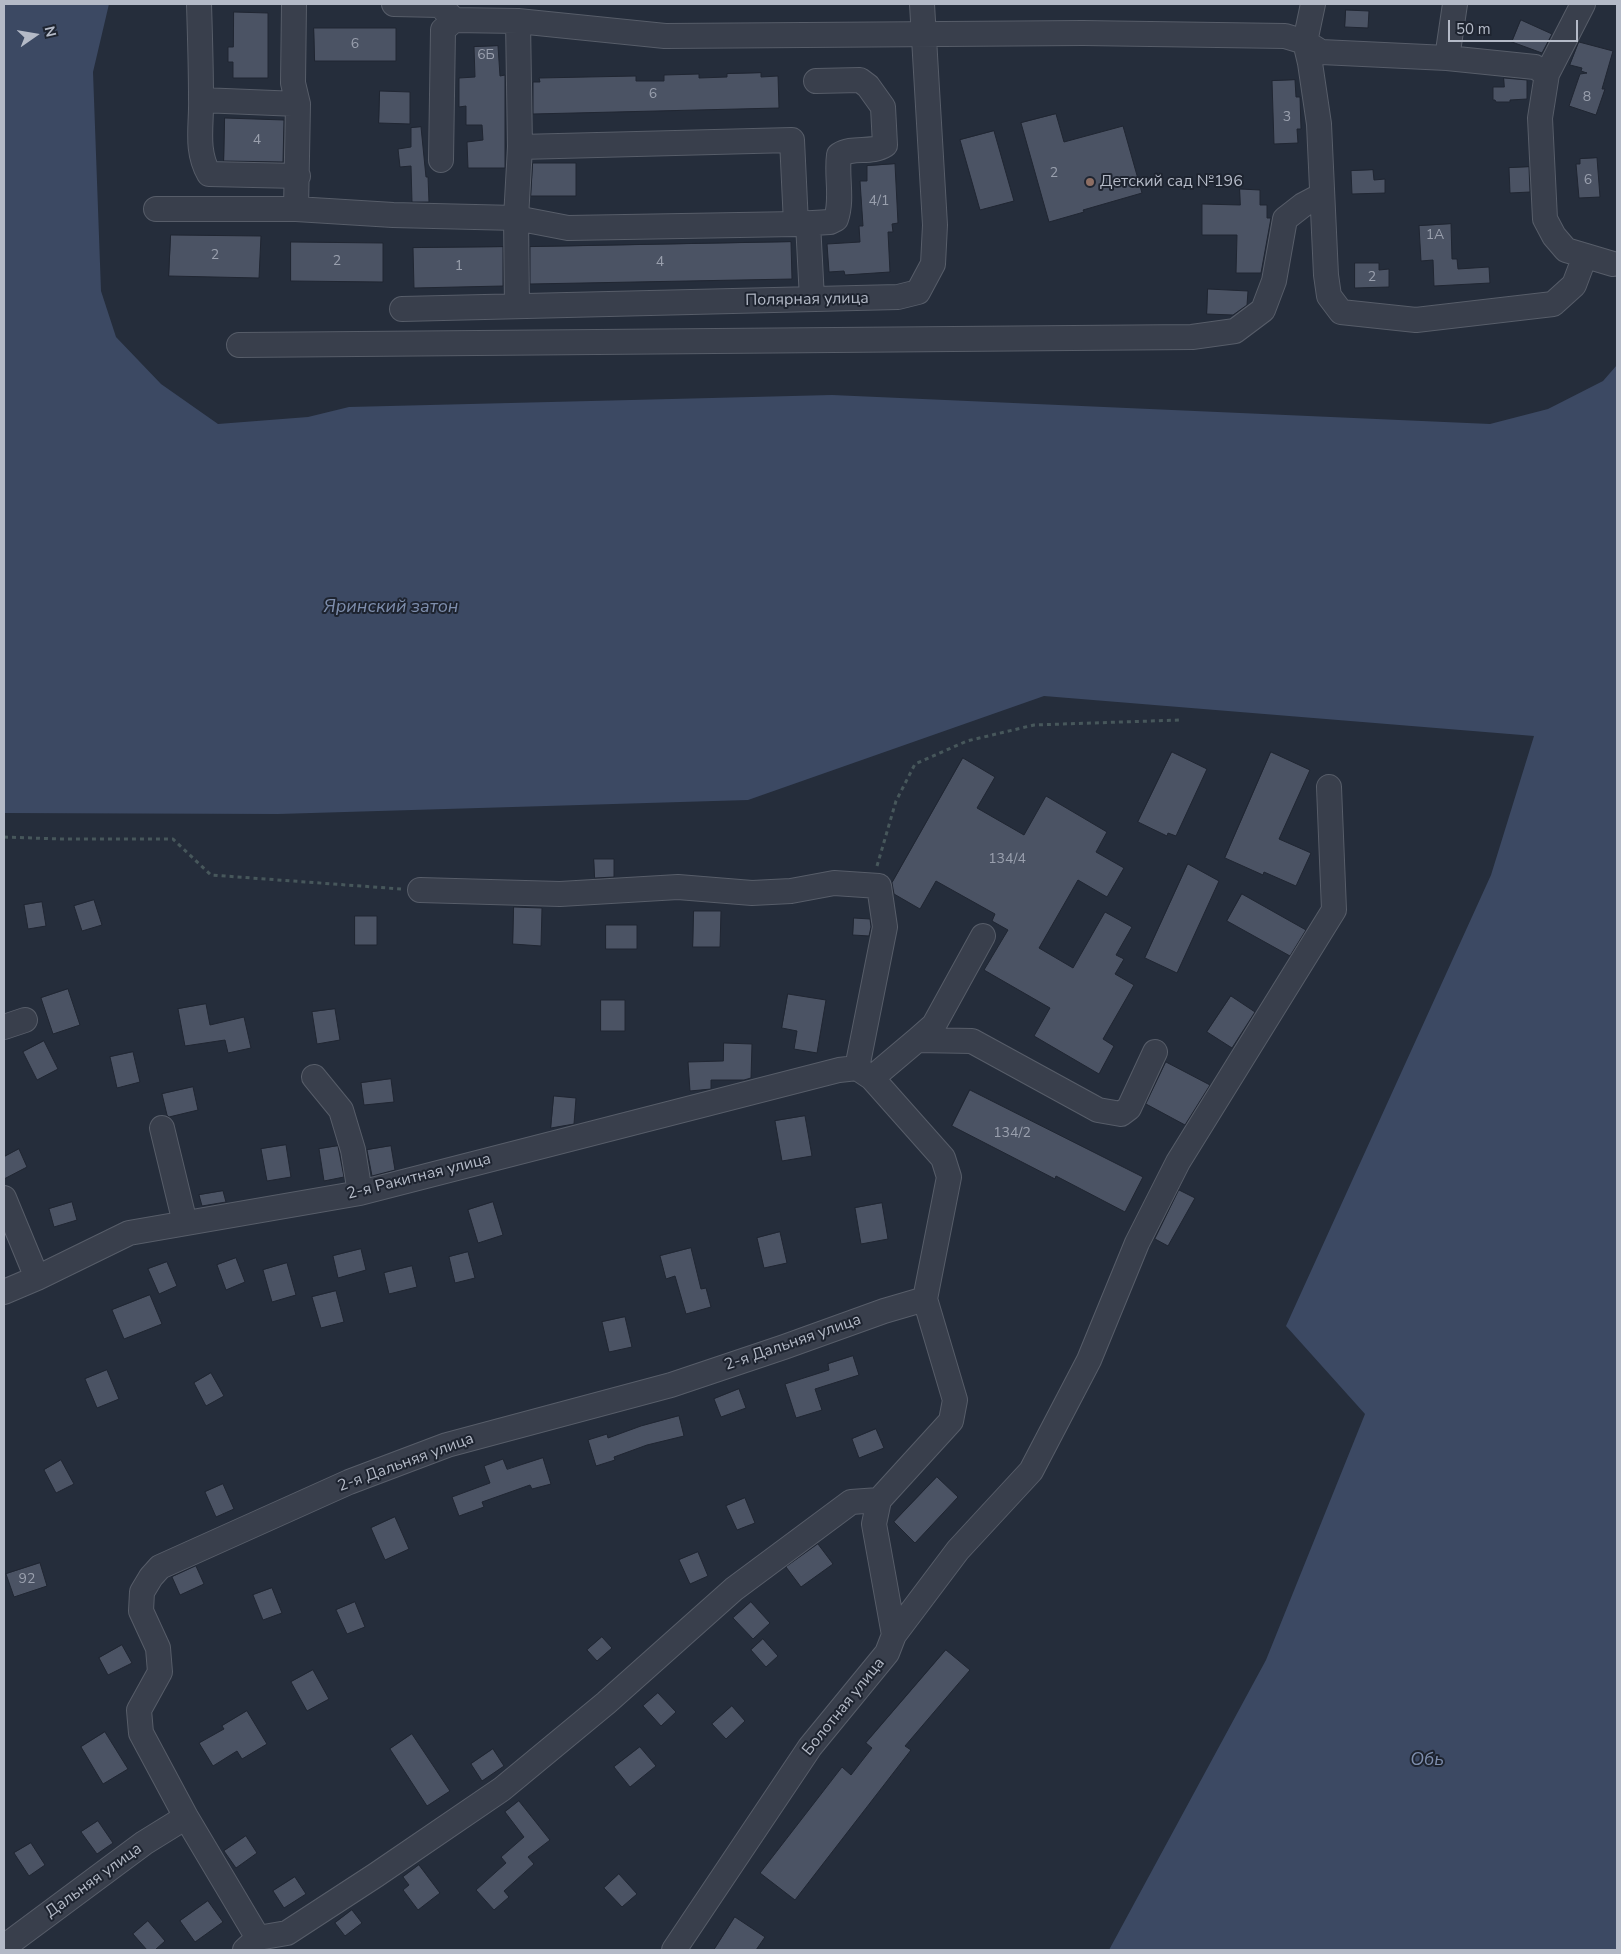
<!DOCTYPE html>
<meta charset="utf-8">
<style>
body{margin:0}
#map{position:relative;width:1621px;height:1954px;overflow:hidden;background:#252d3b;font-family:"Nunito Sans",sans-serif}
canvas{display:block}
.frame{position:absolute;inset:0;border:5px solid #b4bac7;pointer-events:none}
.north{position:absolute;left:10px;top:10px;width:50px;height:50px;-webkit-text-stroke:4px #1e2430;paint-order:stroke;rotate:77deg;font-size:14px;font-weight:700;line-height:20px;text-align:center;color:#b4bac7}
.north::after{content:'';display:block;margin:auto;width:18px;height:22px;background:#b4bac7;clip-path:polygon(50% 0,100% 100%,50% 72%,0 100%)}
.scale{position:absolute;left:1448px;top:20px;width:130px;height:22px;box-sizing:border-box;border:2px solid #b4bac7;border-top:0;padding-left:6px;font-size:15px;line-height:18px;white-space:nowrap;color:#b4bac7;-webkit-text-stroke:4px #1e2430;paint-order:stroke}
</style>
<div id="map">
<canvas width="1621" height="1954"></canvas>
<div class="frame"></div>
<div class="north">N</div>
<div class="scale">50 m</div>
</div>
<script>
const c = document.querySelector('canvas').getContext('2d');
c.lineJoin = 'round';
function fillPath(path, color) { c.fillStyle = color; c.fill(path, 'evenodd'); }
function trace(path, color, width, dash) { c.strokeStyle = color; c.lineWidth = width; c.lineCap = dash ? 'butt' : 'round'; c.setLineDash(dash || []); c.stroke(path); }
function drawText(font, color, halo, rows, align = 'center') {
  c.font = font + ' "Nunito Sans",sans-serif'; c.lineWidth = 4; c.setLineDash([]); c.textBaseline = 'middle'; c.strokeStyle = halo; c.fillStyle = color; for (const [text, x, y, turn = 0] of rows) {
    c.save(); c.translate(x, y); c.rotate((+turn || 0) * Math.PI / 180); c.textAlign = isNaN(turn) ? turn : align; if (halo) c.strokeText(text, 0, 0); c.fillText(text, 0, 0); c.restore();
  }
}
fillPath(new Path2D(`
 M4 4H109L93 72 101 291 116 337 161 384 218 424 308 417 349 407 832 395 1490 424 1548 409 1603 381 1617 365V1950H1109L1266 1660 1365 1414 1286 1326 1491 875 1534 736 1044 696 748 800 278 814 4 813Z`), '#3c4963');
const building = new Path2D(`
 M1346 10 1369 11 1368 28 1345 27Z
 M234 12 268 13V78H233V62H228V47H233Z
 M1521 20 1552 34 1542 53 1512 42Z
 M314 28H396V61H315Z
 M1579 42 1613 51 1602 89H1605L1596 115 1569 106 1580 74 1587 73 1581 71 1582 68 1570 65Z
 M498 46 500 76 505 75V168H468L467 142 483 140 482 125H466V106L459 107V78L475 77 474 47Z
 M761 73V77L778 76 779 108 533 114V82H540L539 78 636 76V81H664V75L699 74V78L727 77V74Z
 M1504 78 1527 80V99L1510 100V102H1496L1495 100H1493V87H1504Z
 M1295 80 1296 97H1300L1301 129H1297L1298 143 1274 144 1272 81Z
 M380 91 410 92V124L379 123Z
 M1056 114 1064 142 1123 126 1142 193 1083 210 1084 212 1049 222 1021 123Z
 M225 118 284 120 283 162 224 161Z
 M421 127 426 177H428L429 202H412L411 166 400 167 398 149 411 147V128Z
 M994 131 1014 201 980 210 960 140Z
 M1597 158 1600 197 1579 198 1576 164H1580V159Z
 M533 163H576V196H531Z
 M895 164 898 223 892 224 893 232H888L890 272 845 275 844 271 829 272 827 244 860 242 859 226H863L860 181H867V166Z
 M1529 167 1530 192 1510 193 1509 168Z
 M1373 170 1374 180 1385 179V193L1352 194 1351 171Z
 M1240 189 1260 190V205H1267V218H1271L1261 273H1236L1237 235H1202V204L1240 205Z
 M1451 224 1452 259H1457L1458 269 1489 267 1490 283 1434 286 1433 260 1421 261 1419 226Z
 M171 235 261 236 259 278 169 276Z
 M291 242 383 243V282L291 281Z
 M791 242 792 279 530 284V247Z
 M503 247V286L414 288 413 248Z
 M1355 263H1379V270L1389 269V287L1355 288Z
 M1208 289 1248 291 1247 305 1233 315 1207 314Z
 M1172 752 1207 769 1176 836 1168 833 1167 836 1138 822Z
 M1271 752 1310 770 1279 839 1311 853 1296 886 1264 872 1263 875 1225 858Z
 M963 758 995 777 977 808 1024 835 1046 796 1107 832 1096 852 1124 868 1107 897 1078 880 1039 948 1073 968 1105 912 1132 927 1116 955 1124 959 1115 974 1134 985 1103 1039 1114 1046 1099 1074 1034 1036 1050 1008 984 970 1008 930 992 921 995 914 936 881 920 909 894 894 892 883Z
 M594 859H614V877L595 878Z
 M1188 864 1219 881 1177 973 1145 958Z
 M1242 894 1306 930 1290 956 1227 921Z
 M94 900 102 925 82 931 74 906Z
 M42 902 46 926 28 929 24 905Z
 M514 907 542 908 541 946 513 944Z
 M694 911H721L720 947H693Z
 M355 916H377V945H355Z
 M854 918 870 919 871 927 869 936 853 935Z
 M606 925H637V949H606Z
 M68 989 80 1025 53 1034 41 998Z
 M788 994 826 1000 817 1053 794 1049 797 1031 782 1028Z
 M1231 996 1255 1012 1232 1048 1207 1032Z
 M601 1000H625V1031H601Z
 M206 1004 210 1025 244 1017 251 1048 228 1053 225 1040 185 1046 178 1009Z
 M335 1009 340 1040 317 1044 312 1012Z
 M44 1041 58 1069 37 1080 23 1052Z
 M724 1043 752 1044 751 1078 744 1080H711V1089L690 1091 688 1062 723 1061Z
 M133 1052 140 1082 117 1088 110 1057Z
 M1166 1062 1210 1085 1185 1125 1146 1104Z
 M391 1079 394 1102 364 1105 361 1083Z
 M193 1087 198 1110 169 1117 167 1115 162 1094Z
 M970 1090 1143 1177 1125 1212 1056 1176 1055 1179 952 1126Z
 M554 1096 576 1098 574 1124 551 1128Z
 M805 1116 812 1156 782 1161 775 1121Z
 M286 1145 291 1177 267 1181 261 1149Z
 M338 1146 344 1177 324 1181 319 1149Z
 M391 1146 395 1170 372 1176 367 1150Z
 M19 1149 27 1167 4 1179V1157Z
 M1179 1190 1195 1198 1168 1246 1155 1239Z
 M223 1191 226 1202 202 1206 199 1195Z
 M72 1202 77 1220 54 1227 49 1209Z
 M493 1202 503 1235 478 1243 468 1210Z
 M882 1203 888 1239 861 1244 855 1208Z
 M780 1232 787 1263 764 1268 757 1238Z
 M691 1248 701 1289 706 1288 711 1307 686 1314 675 1276 666 1279 660 1256Z
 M361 1249 366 1270 338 1278 333 1256Z
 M468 1252 475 1278 455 1283 449 1257Z
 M236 1258 245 1282 226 1290 217 1265Z
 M167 1262 177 1286 159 1294 148 1269Z
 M287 1263 296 1295 272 1302 263 1270Z
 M412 1266 417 1287 389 1294 384 1273Z
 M336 1291 344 1322 321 1328 312 1297Z
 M150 1295 162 1324 124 1339 112 1310Z
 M625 1317 632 1347 609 1352 602 1322Z
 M853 1356 859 1375 815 1389 822 1410 796 1418 785 1384 829 1370 828 1364Z
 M107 1370 119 1399 97 1408 85 1379Z
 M211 1373 224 1396 206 1406 194 1383Z
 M739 1389 746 1408 721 1417 714 1399Z
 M679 1416 684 1436 647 1445 614 1457 615 1460 596 1466 588 1440 607 1434 608 1438 641 1426Z
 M876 1429 884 1448 859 1458 852 1439Z
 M543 1458 551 1484 532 1489 530 1485 482 1502 484 1507 459 1516 452 1497 490 1483 484 1466 503 1459 507 1469Z
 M61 1460 74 1484 56 1493 44 1470Z
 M937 1477 958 1497 915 1543 894 1522Z
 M223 1484 234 1509 216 1517 205 1492Z
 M745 1498 755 1523 737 1530 726 1506Z
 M395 1517 409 1549 385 1560 371 1528Z
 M818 1544 833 1564 801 1587 786 1567Z
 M698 1552 708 1576 690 1584 679 1560Z
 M40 1563 47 1586 14 1597 6 1574Z
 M196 1566 204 1584 180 1595 172 1577Z
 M272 1588 282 1613 263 1620 253 1595Z
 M355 1602 365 1627 347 1634 336 1610Z
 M751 1602 770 1623 753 1639 733 1618Z
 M602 1637 612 1648 597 1661 587 1650Z
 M763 1639 778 1656 766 1667 751 1650Z
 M122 1645 132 1663 108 1675 99 1658Z
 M946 1650 970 1670 905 1746 911 1750 795 1900 760 1873 842 1767 851 1775 872 1748 866 1743Z
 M313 1670 329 1699 307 1711 291 1682Z
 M658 1693 676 1712 661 1726 643 1706Z
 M732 1706 745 1721 726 1739 712 1724Z
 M247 1711 267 1744 242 1759 237 1751 213 1766 199 1743 224 1729 222 1726Z
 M105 1732 128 1769 103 1784 81 1747Z
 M412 1734 450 1791 427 1806 390 1749Z
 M640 1747 656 1766 630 1787 614 1767Z
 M493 1749 504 1766 482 1781 471 1764Z
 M519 1801 550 1840 528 1857 534 1864 504 1891 509 1897 494 1910 476 1890 506 1863 501 1857 524 1837 505 1812Z
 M98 1821 113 1843 97 1854 81 1832Z
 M246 1836 257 1853 236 1868 224 1851Z
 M31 1843 45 1865 29 1876 14 1853Z
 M419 1865 440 1893 418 1910 403 1890 409 1885 403 1877Z
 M619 1874 637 1894 622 1907 604 1888Z
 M295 1877 306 1894 284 1908 273 1891Z
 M208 1901 223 1922 195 1942 180 1921Z
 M352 1910 362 1923 345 1936 335 1923Z
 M735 1917 765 1937 756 1950H714Z
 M148 1921 165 1941 155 1950H147L133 1934Z`);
fillPath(building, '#4b5364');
trace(building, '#202632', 1);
const minor = new Path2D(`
 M199 4C200 35 201 66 201 98 202 124 195 150 209 174L298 176
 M294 4 293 83 298 104 296 209 393 215 516 218 517 306
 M394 4 440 5 454 20 518 21 665 36 1083 33 1285 36 1305 42 1321 52 1447 58 1535 67 1547 74
 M1313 4 1305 42 1310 63 1319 124 1326 275 1329 296 1341 312 1416 320 1553 304 1574 285 1585 256
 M1583 4 1547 74 1540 118 1545 219 1554 236 1566 250 1613 264
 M518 21 520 147 516 218 568 228 796 224 830 222 836 219C843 199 836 176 839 155 853 146 871 154 885 145L883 107 868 86 860 80 816 81
 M1447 58 1455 4
 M201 100 298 104
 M520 147 792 140 796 224
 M441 160 443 30 454 20
 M156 209H296
 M808 223 812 299
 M402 309 898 297 918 292 933 264 935 225 922 4
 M239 345 1192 337 1235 331 1263 310 1274 281 1285 219 1303 205 1322 195
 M420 890 560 894 678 887 752 893 791 891 834 883 879 886 885 927 857 1068
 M4 1027 25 1020
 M917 1040 934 1025 983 936
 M314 1077 341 1110 353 1150 360 1193
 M872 1078 917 1040 972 1041 1098 1110 1121 1114 1129 1108 1155 1052
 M162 1128 185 1223
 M4 1198 37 1278
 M4 1292 37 1278 129 1233 360 1193 839 1070 857 1068 872 1078 943 1158 949 1177 925 1299 955 1400 951 1421 879 1500 874 1524 894 1635 887 1653 810 1747 674 1950
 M894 1635 958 1550 1031 1471 1089 1360 1137 1243 1178 1162 1334 910 1329 787
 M258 1938 186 1817 141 1733 139 1710 160 1672 158 1648 141 1611 142 1592 151 1577 160 1567 349 1482 447 1445 671 1385 784 1347 884 1311 925 1299
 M4 1947 144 1843 186 1817
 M245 1950 258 1938 287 1933 376 1875 502 1789 606 1703 734 1589 851 1502 879 1500`);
trace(minor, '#575d69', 26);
trace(new Path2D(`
 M4 837 60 839H173L211 875 401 889
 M877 866 896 801 915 764 967 741 1034 725 1180 720`), '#47575b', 3, [4, 4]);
trace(minor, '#393f4c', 24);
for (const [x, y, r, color] of [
 [1090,182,5,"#8d6e63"]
]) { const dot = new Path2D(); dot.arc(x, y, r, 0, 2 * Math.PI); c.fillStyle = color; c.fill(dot); trace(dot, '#1e2430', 2); }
drawText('14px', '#9aa0ae', null, [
 ["6",355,45],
 ["6Б",486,56],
 ["6",653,95],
 ["8",1587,98],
 ["3",1287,118],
 ["4",257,141],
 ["2",1054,174],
 ["6",1588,181],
 ["4/1",879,202],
 ["1А",1435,236],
 ["2",215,256],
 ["2",337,262],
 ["4",660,263],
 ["1",459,267],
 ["2",1372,278],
 ["134/4",1007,860],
 ["134/2",1012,1134],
 ["92",27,1580]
]);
drawText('16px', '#b4bac7', '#1e2430', [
 ["Детский сад №196",1100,182]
], 'left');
drawText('16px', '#b4bac7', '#1e2430', [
 ["Полярная улица",807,300,-1],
 ["2-я Ракитная улица",419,1177,-14],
 ["2-я Дальняя улица",793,1343,-19],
 ["2-я Дальняя улица",406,1463,-20],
 ["Болотная улица",844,1707,-51],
 ["Дальняя улица",94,1881,-36]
]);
drawText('italic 18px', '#7e8ead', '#1e2430', [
 ["Яринский затон",391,608],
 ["Обь",1427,1761]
]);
</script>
